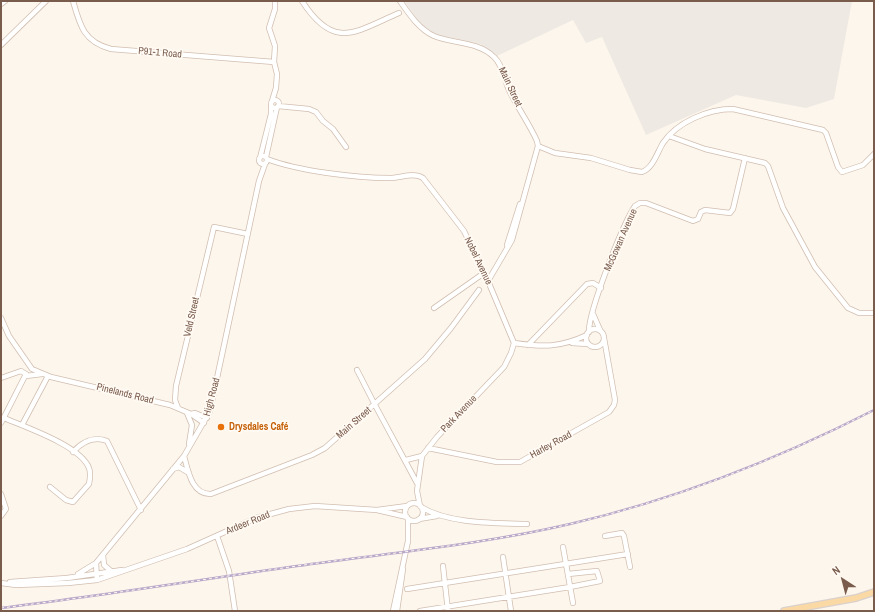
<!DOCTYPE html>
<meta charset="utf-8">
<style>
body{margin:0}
#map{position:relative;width:875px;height:612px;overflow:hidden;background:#fdf6ec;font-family:"Archivo Narrow",sans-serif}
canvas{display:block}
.frame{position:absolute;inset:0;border:2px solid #7a5c4d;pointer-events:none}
.north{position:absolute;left:823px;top:560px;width:40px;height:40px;-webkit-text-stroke:3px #fffaf3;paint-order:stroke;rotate:324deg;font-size:11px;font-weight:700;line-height:16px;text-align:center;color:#7a5c4d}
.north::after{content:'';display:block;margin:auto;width:14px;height:18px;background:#7a5c4d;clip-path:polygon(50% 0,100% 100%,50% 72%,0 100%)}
</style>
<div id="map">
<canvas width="875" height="612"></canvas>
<div class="frame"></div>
<div class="north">N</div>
</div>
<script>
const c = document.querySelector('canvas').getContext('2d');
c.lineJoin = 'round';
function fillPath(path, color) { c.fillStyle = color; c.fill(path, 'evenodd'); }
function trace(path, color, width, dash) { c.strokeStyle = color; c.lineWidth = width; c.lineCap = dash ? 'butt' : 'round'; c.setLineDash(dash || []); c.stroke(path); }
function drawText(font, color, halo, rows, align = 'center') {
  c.font = font + ' "Archivo Narrow",sans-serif'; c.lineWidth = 3.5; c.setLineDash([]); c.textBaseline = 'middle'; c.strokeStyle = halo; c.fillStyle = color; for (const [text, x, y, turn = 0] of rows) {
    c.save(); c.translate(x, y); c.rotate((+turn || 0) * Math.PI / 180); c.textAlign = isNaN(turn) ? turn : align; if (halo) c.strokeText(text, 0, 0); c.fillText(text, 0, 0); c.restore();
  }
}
fillPath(new Path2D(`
 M404 1H852L834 99 806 108 736 95 646 135 602 37 586 43 573 20 497 56 480 44 434 34 420 24Z`), '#efe9e4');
const minor = new Path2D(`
 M73 1C80 26 84 42 111 49L274 62
 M302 1C334 51 355 32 399 13
 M400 1C409 14 419 29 434 36 453 44 478 41 494 57 503 65 504 79 509 90 517 107 529 123 537 141L538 146 512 240 488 281
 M1 4 5 1
 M1 45 46 1
 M271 104a4 4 0 1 1 8 0a4 4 0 1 1-8 0Z
 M272 101 276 88 277 74 274 62 275 46 269 28 275 9V1
 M278 106 309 109 316 112 323 121 333 129 346 147
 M669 136 705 149 765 163 768 166 783 208 815 267 848 308 859 313H874
 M538 146 555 153 591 158 630 170 642 172C653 168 657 153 663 143 677 122 708 109 733 109L823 130 826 133 838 167 842 172 863 165 874 154
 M259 160a4 4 0 1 1 8 0a4 4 0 1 1-8 0Z
 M266 157 277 107
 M260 158 271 114V106
 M267 159C298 171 356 178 390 178 400 178 414 172 423 178L464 231 488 281 514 343
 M507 245 520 204
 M434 308 484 273
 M593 314 600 330
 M1 318 9 336 32 369 51 377 170 405 191 414 204 423
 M586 338a9 9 0 1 1 18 0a9 9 0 1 1-18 0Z
 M589 332C588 312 623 224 635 206L640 203H646L693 221 698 219 701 212 705 210 730 213 733 209 745 158
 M514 343C543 347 559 348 587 335
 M572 343 588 344
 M528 345 587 284 593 283 601 288
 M357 370 375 405 417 483
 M26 376 42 374
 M1 378 21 371 26 374 1 423
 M178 408 175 400 176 386 214 227 248 234
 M187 413 192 425 189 444
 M191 414 195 413 207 418
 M4 418C25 427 81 446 89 468 91 473 90 479 89 484L73 502 66 500 50 487
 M22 425 48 376
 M428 448 497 462H520L609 412 614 405 615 400 604 338
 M73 452C82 442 94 436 107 441L141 510
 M184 456C188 471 192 495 211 494L312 455 325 448 425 359 451 328 479 290
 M406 460 422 456
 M173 469 179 467 189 473
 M1 494 6 509 1 516
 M405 512a9 9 0 1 1 18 0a9 9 0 1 1-18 0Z
 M420 506 417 491 422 456 437 437 504 367 511 353 514 343
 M421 507C449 524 495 523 527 524
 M377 510 407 517
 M419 519 437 516
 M217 536 229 571 235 611
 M605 536 622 533 624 536 630 567
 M563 547 573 603
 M103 555 104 565 111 571
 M503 557 511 611
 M443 566 448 611
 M78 574 96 563
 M97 580 96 563 184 456 210 411 259 181 265 164
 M10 582 67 578 122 570
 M1 583 16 585 68 583 97 580 187 549 256 518 289 509 315 506 377 510 407 506
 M407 589 628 554
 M393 611 408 541V519
 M397 611 403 569
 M420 611 570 587 600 581 597 571 568 574`);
const major = new Path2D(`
 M784 611 856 598 874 592`);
trace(minor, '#d1beb0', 6);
trace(major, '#dad1cd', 8);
trace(minor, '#fff', 4.5);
trace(major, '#fbd9a5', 5.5);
const rail = new Path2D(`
 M1 608C100 596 198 580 297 566 388 553 480 545 570 524 677 499 776 460 874 410`);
trace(rail, '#b9a8c9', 2.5);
trace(rail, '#fffaf3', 1, [3]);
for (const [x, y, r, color] of [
 [221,427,4,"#e8710a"]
]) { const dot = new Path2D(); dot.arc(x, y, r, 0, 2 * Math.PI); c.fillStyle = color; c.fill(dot); trace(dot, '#fffaf3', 1.5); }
drawText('10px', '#7a5c4d', '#fffaf3', [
 ["P91-1 Road",160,53,5],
 ["Main Street",510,87,65],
 ["McGowan Avenue",621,240,-66],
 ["Nobel Avenue",478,261,64],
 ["Veld Street",192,317,-77],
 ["Pinelands Road",125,394,14],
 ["High Road",212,397,-75],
 ["Park Avenue",459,414,-46],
 ["Main Street",354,423,-41],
 ["Harley Road",551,445,-29],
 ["Ardeer Road",248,523,-22]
]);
drawText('bold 10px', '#c56008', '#fffaf3', [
 ["Drysdales Café",229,427]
], 'left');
</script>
